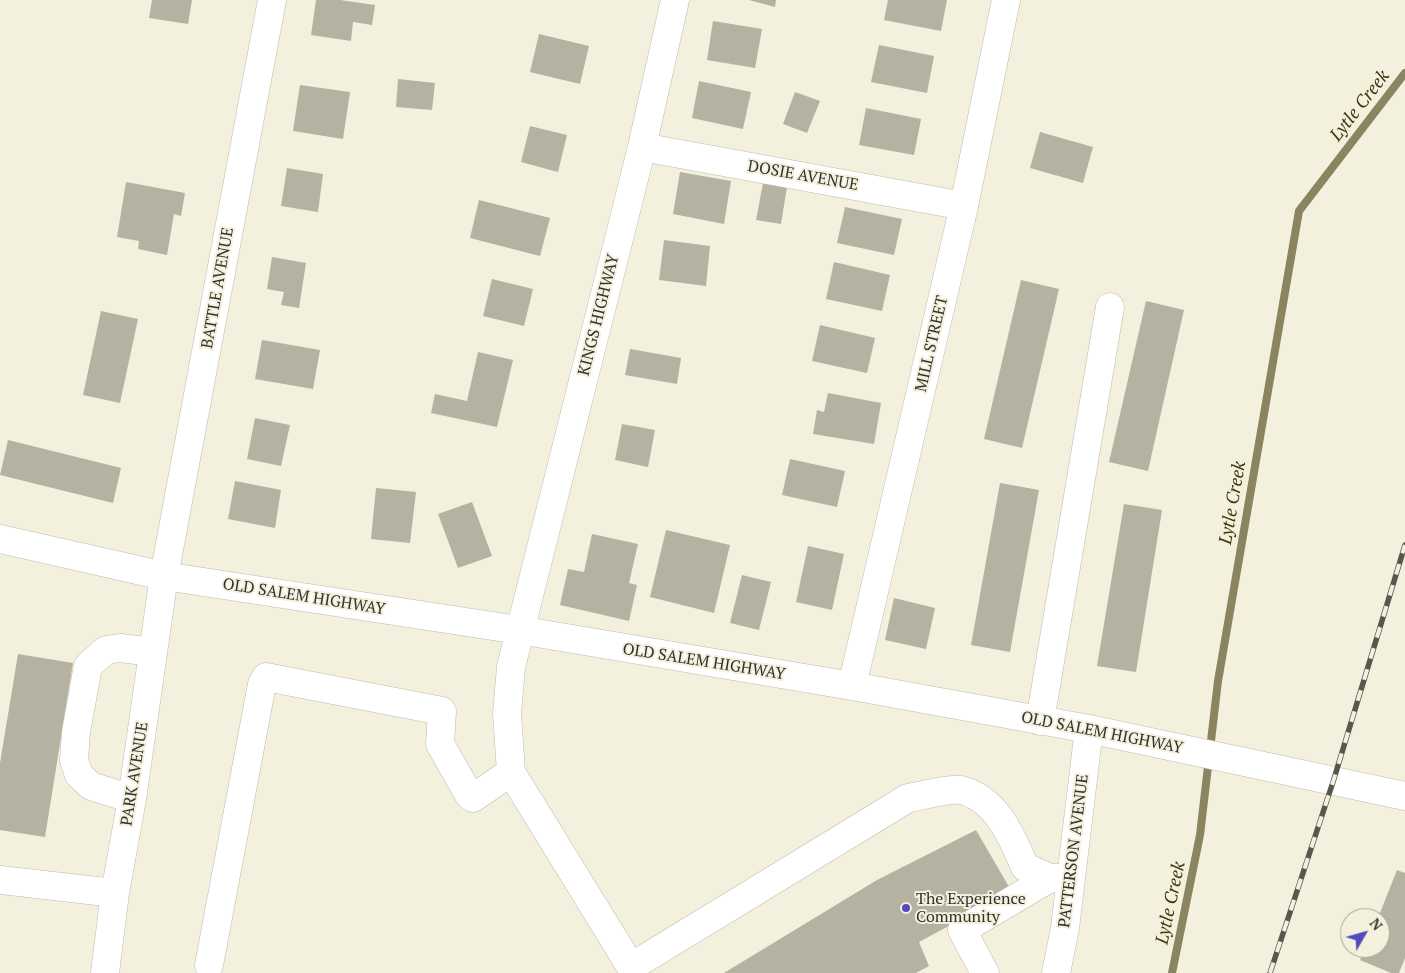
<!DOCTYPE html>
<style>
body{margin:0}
#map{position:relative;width:1405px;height:973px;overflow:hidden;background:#f3f0de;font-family:"PT Serif",serif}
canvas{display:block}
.north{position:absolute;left:1340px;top:908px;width:50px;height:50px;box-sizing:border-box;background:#f3f0de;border:1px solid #a6a496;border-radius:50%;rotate:52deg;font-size:14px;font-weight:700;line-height:20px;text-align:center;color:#32312a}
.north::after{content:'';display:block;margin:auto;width:18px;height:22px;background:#524ac1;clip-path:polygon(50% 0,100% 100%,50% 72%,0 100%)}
</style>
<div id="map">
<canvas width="1405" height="973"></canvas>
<div class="north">N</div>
</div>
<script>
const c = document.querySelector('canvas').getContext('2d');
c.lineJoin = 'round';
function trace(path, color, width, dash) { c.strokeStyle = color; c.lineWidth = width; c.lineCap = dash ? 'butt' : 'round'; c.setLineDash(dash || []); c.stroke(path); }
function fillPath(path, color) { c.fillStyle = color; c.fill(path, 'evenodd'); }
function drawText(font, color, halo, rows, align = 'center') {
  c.font = font + ' "PT Serif",serif'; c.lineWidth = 4; c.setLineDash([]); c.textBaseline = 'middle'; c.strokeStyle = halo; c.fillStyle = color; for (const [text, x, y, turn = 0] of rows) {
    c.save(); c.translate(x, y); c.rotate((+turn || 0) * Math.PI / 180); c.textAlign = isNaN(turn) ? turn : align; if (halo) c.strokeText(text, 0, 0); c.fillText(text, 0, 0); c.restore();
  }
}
trace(new Path2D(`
 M1172 973 1200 835 1218 681 1299 211 1405 73`), '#8a8460', 8);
fillPath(new Path2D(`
 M152 0H192L188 24 149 18Z
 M316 0H340L375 5 372 25 353 22 351 41 311 35Z
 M749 0H776L775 7Z
 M888 0H947L941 31 884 20Z
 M713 21 762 29 755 68 707 60Z
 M539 34 589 46 580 84 530 72Z
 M879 45 934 56 927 93 871 82Z
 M398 79 435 83 432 110 396 107Z
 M699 81 751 92 743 129 692 118Z
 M300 85 350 92 343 139 293 131Z
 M795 92 820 101 807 133 783 124Z
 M866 108 921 119 914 155 859 145Z
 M530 126 567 135 558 172 521 162Z
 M1040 132 1093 147 1083 183 1030 168Z
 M287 168 323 174 318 212 281 206Z
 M680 172 731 181 724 224 673 214Z
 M126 182 185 193 181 216 174 214 167 255 138 249 139 241 117 237Z
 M763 183 787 187 781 224 756 220Z
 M479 200 550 218 540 256 470 238Z
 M845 207 902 219 894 255 837 243Z
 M664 240 710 246 706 286 659 280Z
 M272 257 306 263 299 308 281 305 284 292 267 289Z
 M834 262 890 275 882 311 826 299Z
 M492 279 533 289 524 326 483 316Z
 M1021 280 1059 289 1022 448 984 439Z
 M1146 301 1184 310 1148 471 1109 462Z
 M101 311 138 319 120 403 83 395Z
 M820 325 875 338 867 373 812 361Z
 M262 340 320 350 313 389 255 379Z
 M630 349 681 358 677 384 625 375Z
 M478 352 513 360 497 427 431 413 435 394 467 401Z
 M828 393 881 403 874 444 813 434 817 410 824 412Z
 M255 418 290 425 281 466 247 459Z
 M622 424 655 430 648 467 615 460Z
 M8 440 121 468 113 503 0 475Z
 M790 459 845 471 837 507 782 495Z
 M235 481 281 490 275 528 228 519Z
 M1000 483 1039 490 1010 652 971 645Z
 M376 488 416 492 410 543 371 539Z
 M472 502 492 556 458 568 438 514Z
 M1124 504 1162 510 1136 672 1097 666Z
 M666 530 730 545 714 613 650 597Z
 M592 534 638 544 629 583 637 585 629 621 560 605 568 569 584 572Z
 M808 546 844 554 832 610 796 602Z
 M742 575 771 582 759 630 730 623Z
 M894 598 935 608 926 649 885 640Z
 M18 654 73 663 45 837 0 830V763Z
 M976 830 1012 892 919 942 929 966 916 973H724L877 880Z
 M1397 870 1405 873V958L1399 973H1391L1360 960 1365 948H1380V918H1378Z`), '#b5b2a1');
const minor = new Path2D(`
 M675 0 642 147 511 667 507 714 511 772 631 967 908 798C920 796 950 788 961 790 997 799 1012 837 1025 867L1050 878H1071
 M642 147 964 206
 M0 539 164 576 519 630 852 686 1089 729 1405 796
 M852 686 964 206 1006 0
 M1040 721 1110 307
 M132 799 91 786 79 775 74 760 76 732 88 666 106 650 120 648 153 652
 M0 880 115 893
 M209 965 262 684 266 677 442 711 440 744 469 795 473 798 511 772
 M105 973 115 893 132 799 164 576 272 0
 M985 973 962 930 1050 878
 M1056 973 1065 928 1089 729`);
trace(minor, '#bebba9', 29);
trace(minor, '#fff', 28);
const rail = new Path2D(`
 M1270 973 1333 782 1405 545`);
trace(rail, '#58574e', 5.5);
trace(rail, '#f3f0de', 4, [11]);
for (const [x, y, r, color] of [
 [906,908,5,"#524ac1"]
]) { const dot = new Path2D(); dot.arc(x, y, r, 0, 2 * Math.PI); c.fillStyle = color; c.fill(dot); trace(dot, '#f3f0de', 2); }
drawText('16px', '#32312a', '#f3f0de', [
 ["DOSIE AVENUE",803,176,10],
 ["BATTLE AVENUE",218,288,-80],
 ["KINGS HIGHWAY",599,315,-76],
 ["MILL STREET",932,344,-77],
 ["OLD SALEM HIGHWAY",304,597,9],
 ["OLD SALEM HIGHWAY",704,662,9],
 ["OLD SALEM HIGHWAY",1102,733,11],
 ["PARK AVENUE",135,774,-81],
 ["PATTERSON AVENUE",1074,851,-83]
]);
drawText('16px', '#32312a', '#f3f0de', [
 ["The Experience",916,899],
 ["Community",916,917]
], 'left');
drawText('italic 18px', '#3e370f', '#f3f0de', [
 ["Lytle Creek",1360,106,-52],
 ["Lytle Creek",1233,503,-80],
 ["Lytle Creek",1171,903,-78]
]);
</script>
